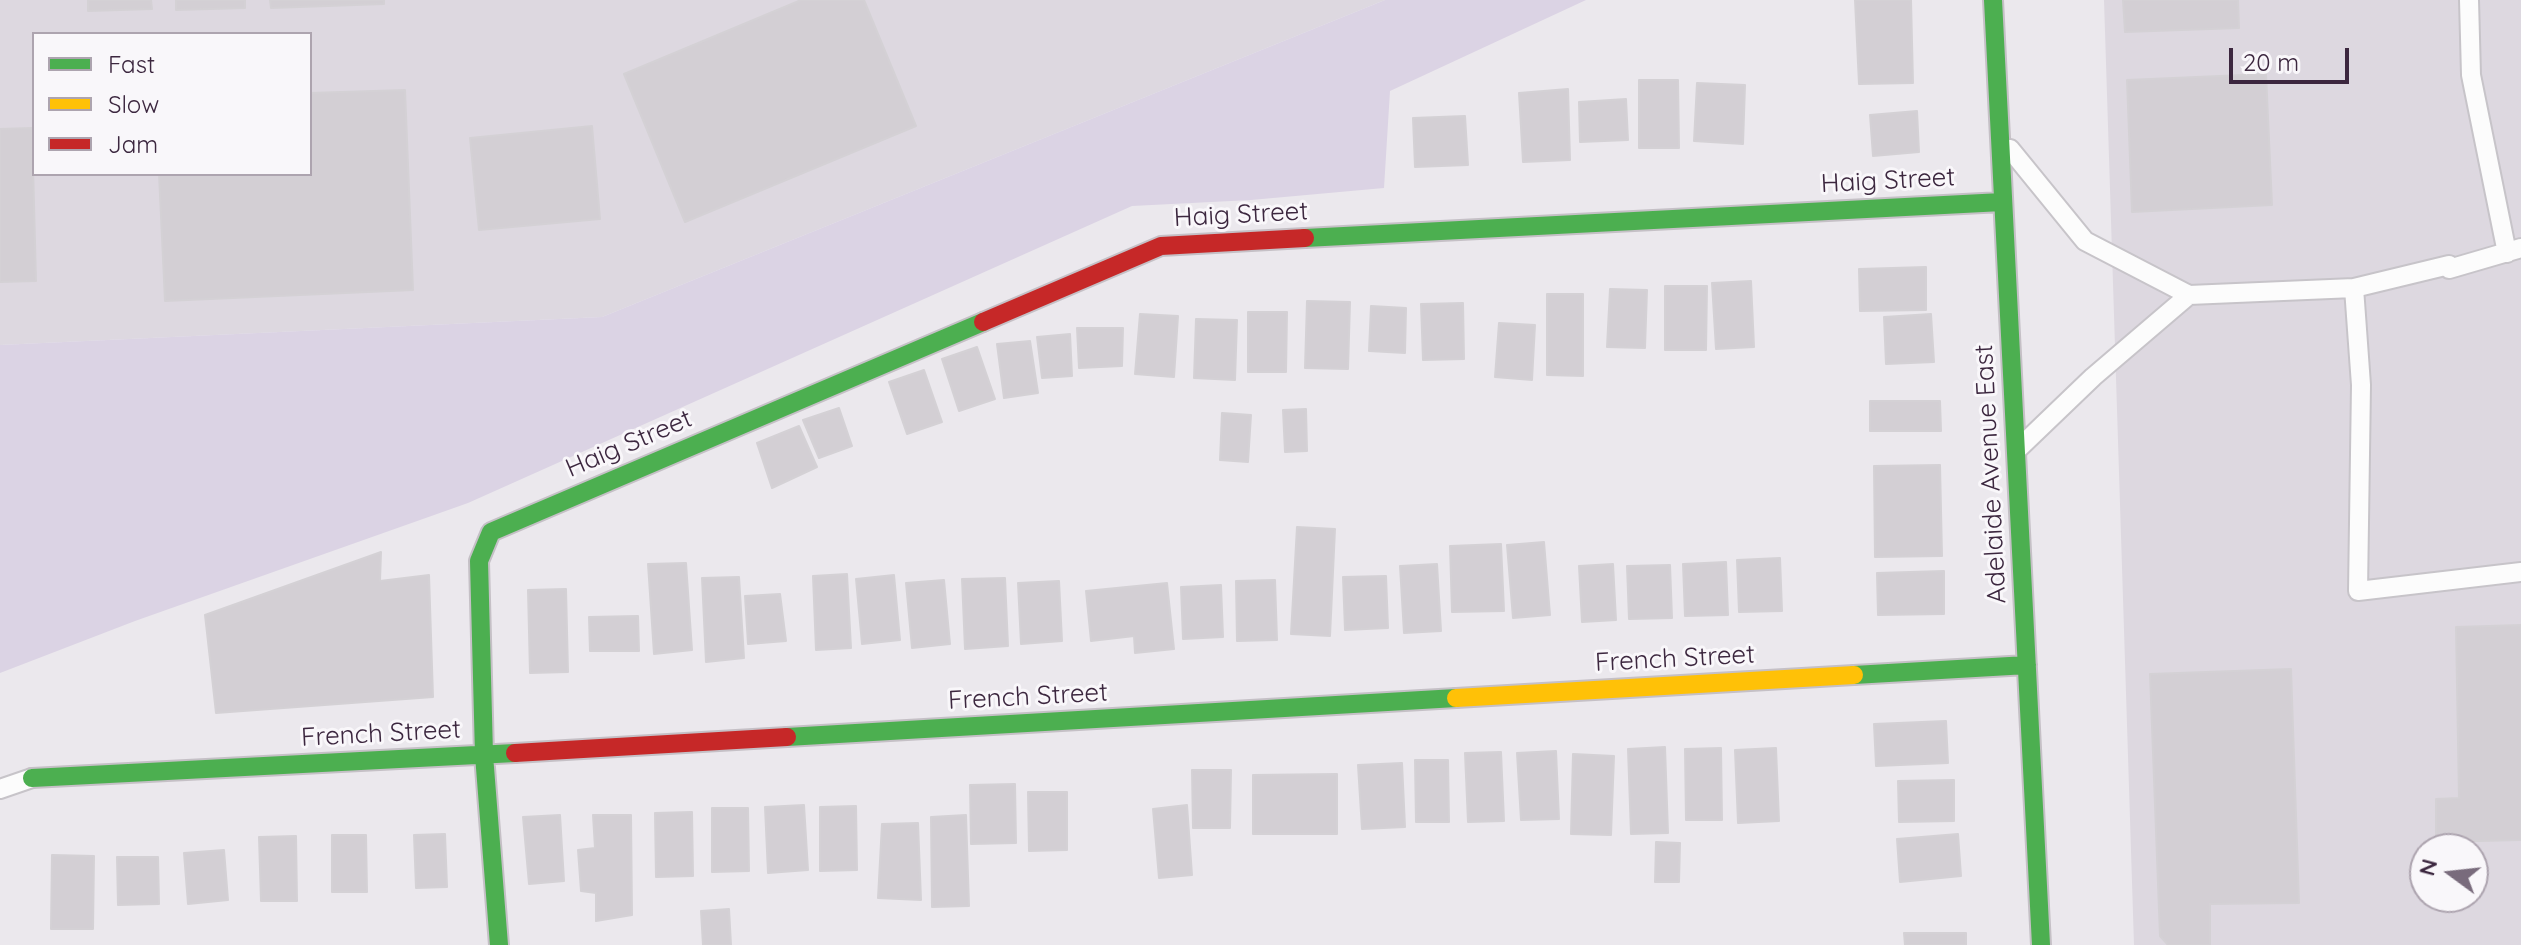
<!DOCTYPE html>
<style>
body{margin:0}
#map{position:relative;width:2521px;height:945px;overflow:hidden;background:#ebe8ed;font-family:Quicksand,sans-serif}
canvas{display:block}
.legend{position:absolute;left:32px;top:32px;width:280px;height:144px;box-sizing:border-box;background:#f9f7fa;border:2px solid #ada4af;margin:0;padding:10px 14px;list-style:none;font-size:24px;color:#3c273f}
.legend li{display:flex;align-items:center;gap:16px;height:40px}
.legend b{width:40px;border:2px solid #ada4af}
.north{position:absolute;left:2409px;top:833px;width:80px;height:80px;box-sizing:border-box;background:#f9f7fa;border:2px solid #ada4af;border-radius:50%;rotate:285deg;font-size:22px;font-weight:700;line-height:32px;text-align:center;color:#3c273f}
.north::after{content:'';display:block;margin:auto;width:28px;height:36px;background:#796b7c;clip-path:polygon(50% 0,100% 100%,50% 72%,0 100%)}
.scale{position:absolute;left:2229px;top:48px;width:120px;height:36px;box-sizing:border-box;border:4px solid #3c273f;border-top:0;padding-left:10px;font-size:24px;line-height:28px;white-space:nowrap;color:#3c273f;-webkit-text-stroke:6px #f9f7fa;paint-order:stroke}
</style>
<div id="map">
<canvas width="2521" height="945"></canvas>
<ul class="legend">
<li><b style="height:10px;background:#4caf50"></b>Fast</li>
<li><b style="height:10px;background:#ffc107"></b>Slow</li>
<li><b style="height:10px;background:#c62828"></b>Jam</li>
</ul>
<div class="north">N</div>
<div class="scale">20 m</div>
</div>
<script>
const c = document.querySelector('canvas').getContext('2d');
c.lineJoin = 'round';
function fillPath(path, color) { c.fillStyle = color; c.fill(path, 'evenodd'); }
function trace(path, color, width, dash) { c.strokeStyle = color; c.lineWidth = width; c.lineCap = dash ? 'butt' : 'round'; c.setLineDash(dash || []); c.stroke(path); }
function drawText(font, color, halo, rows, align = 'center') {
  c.font = font + ' Quicksand,sans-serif'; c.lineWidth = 6; c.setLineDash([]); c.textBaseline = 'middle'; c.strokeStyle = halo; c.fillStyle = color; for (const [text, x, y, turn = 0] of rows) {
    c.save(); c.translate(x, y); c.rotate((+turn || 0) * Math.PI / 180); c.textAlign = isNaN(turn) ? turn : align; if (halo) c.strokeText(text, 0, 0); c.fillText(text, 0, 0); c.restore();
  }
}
fillPath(new Path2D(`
 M0 0H1385L602 317 0 345ZM34 34H310V174H34Z
 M2104 0H2521V945H2134ZM2425 849H2473V897H2425Z`), '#ddd8e0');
fillPath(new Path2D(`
 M1385 0H1586L1390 91 1384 188 1251 200 1132 206 468 503 135 621 0 673V345L602 317Z`), '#dbd3e4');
const building = new Path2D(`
 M88 0H151L152 9 88 11Z
 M176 0H245V8L176 10Z
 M270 0H384V4L271 8Z
 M801 0H864L916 126 685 222 624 74Z
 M1855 0H1911L1913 83 1859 84Z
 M2123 0H2238L2239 28 2125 32Z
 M2266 74 2272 205 2132 212 2127 80Z
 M1639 80H1678L1679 148H1639Z
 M1697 83 1745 85 1743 144 1694 141Z
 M1568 89 1570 160 1523 162 1519 93Z
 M405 90 413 290 165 301 159 174H310V93Z
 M1626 99 1628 140 1580 142 1579 102Z
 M1917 111 1919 152 1873 156 1870 115Z
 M1465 116 1468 165 1415 167 1413 118Z
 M592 126 600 219 479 230 470 138Z
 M32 128 36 281 0 282V129Z
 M1926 267V310L1860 311 1859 269Z
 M1751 281 1754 347 1716 349 1712 283Z
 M1665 286H1707L1706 350H1665Z
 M1610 289 1647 290 1645 348 1607 347Z
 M1547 294H1583V376L1547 375Z
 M1307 301 1350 302 1348 369 1305 368Z
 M1463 303 1464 359 1423 360 1421 304Z
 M1371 306 1406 308 1405 353 1369 351Z
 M1248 312H1287L1286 372H1248Z
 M1140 314 1178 316 1174 377 1135 374Z
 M1931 314 1934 362 1886 364 1884 317Z
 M1196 319 1237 320 1235 380 1194 378Z
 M1499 323 1535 325 1532 380 1495 377Z
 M1077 328H1123L1122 366 1079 368Z
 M1070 334 1072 376 1042 378 1037 337Z
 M1030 341 1038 393 1004 398 997 344Z
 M977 347 995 399 959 411 942 359Z
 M924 370 942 422 907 434 889 382Z
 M1870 401H1940L1941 431H1870Z
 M839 408 852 446 819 458 803 420Z
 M1306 409 1307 451 1285 452 1283 410Z
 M1222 413 1251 415 1248 462 1220 460Z
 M799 426 817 467 772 488 757 443Z
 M1940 465 1942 556 1875 557 1874 466Z
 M1297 527 1335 529 1330 636 1291 634Z
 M1544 542 1550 615 1513 618 1507 545Z
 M1501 544 1504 611 1452 612 1450 546Z
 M381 552 380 581 429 575 433 697 216 713 205 615Z
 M1780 558 1782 611 1739 612 1737 560Z
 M1726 562 1728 615 1685 616 1683 564Z
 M686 563 692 650 654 654 648 564Z
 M1437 564 1441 631 1404 633 1400 566Z
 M1613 564 1616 620 1582 622 1579 566Z
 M1670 565 1672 618 1629 619 1627 566Z
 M1944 571V614L1878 615 1877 573Z
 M847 574 851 648 816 650 813 576Z
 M894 575 900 640 862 644 856 579Z
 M1386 576 1388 628 1345 630 1343 577Z
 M739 577 744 658 706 662 702 578Z
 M1005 578 1008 646 965 649 962 579Z
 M944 580 950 644 912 648 906 583Z
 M1275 580 1277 640 1237 641 1236 581Z
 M1059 581 1062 641 1021 644 1018 583Z
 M1167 583 1174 649 1135 653 1134 636 1091 641 1086 591Z
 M1221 585 1223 637 1183 639 1181 587Z
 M566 589 568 672 530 673 528 590Z
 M780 594 786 641 748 644 745 596Z
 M638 616 639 651H590L589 617Z
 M2521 625V840L2436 842V799L2459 798 2456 627Z
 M2291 669 2299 903 2210 904V945H2168L2160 936 2150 674Z
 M1946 721 1948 763 1876 766 1874 724Z
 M1665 747 1668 833 1631 834 1628 749Z
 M1721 748 1722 820H1686L1685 749Z
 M1776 748 1779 821 1738 823 1735 750Z
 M1556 751 1559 819 1521 820 1517 753Z
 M1501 752 1504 821 1468 822 1465 753Z
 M1573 754 1614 756 1611 835 1571 834Z
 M1415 760H1448L1449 822H1416Z
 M1402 763 1405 827 1362 829 1358 765Z
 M1192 770H1231L1230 828H1193Z
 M1337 774V834H1253V775Z
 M1954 780V821L1899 822 1898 781Z
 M1015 784 1016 843 971 844 970 785Z
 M1028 792H1067V850L1029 851Z
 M804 805 808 870 768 873 765 807Z
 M1187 805 1192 875 1159 878 1153 809Z
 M856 806 857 870 820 871V807Z
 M712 808H748L749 871 712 872Z
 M692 812 693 876 656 877 655 813Z
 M560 815 564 881 529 884 523 817Z
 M593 815H631L632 915 596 921V893L581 891 578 850 595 848Z
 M966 815 969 906 932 907 931 817Z
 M918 823 921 900 878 898 882 824Z
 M445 834 447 887 416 888 414 835Z
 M1958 834 1961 876 1900 882 1897 839Z
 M332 835H366L367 892H332Z
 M296 836 297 901H261L259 837Z
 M1656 842 1680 843 1679 882H1655Z
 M224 850 228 900 188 904 184 853Z
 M52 855 94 856 93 929H51Z
 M117 857H158L159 904 118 905Z
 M729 909 731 945H703L701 911Z
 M1904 933H1966V945H1905Z`);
fillPath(building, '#d3cfd4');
trace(building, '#d4d1d5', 2);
const lane = new Path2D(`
 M2469 0 2471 75 2507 253
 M2010 149 2085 241 2189 295 2354 288 2449 265V269L2521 248
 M2354 288 2361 385 2358 591 2521 572
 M2019 448 2093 377 2189 295
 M0 789 32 778`);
const fast = new Path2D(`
 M1993 0 2041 945
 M1305 238 2002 202
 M1854 675 2027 665
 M787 737 1456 698
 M32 778 515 753
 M499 945 484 755 479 561 491 532 983 322`);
const slow = new Path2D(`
 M1456 698 1854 675`);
const jam = new Path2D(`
 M983 322 1161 246 1305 238
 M515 753 787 737`);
trace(lane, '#c7c4c9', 22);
trace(fast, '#c5c0c6', 22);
trace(slow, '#c5c0c6', 22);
trace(jam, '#c5c0c6', 22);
trace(lane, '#fcfcfc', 18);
trace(fast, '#4caf50', 18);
trace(slow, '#ffc107', 18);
trace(jam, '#c62828', 18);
drawText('26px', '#3c273f', '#f9f7fa', [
 ["Haig Street",1888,181,-3],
 ["Haig Street",1241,215,-3],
 ["Haig Street",629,444,-23],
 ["Adelaide Avenue East",1991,474,-93],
 ["French Street",1675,659,-3],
 ["French Street",1028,697,-3],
 ["French Street",381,734,-3]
]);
</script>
